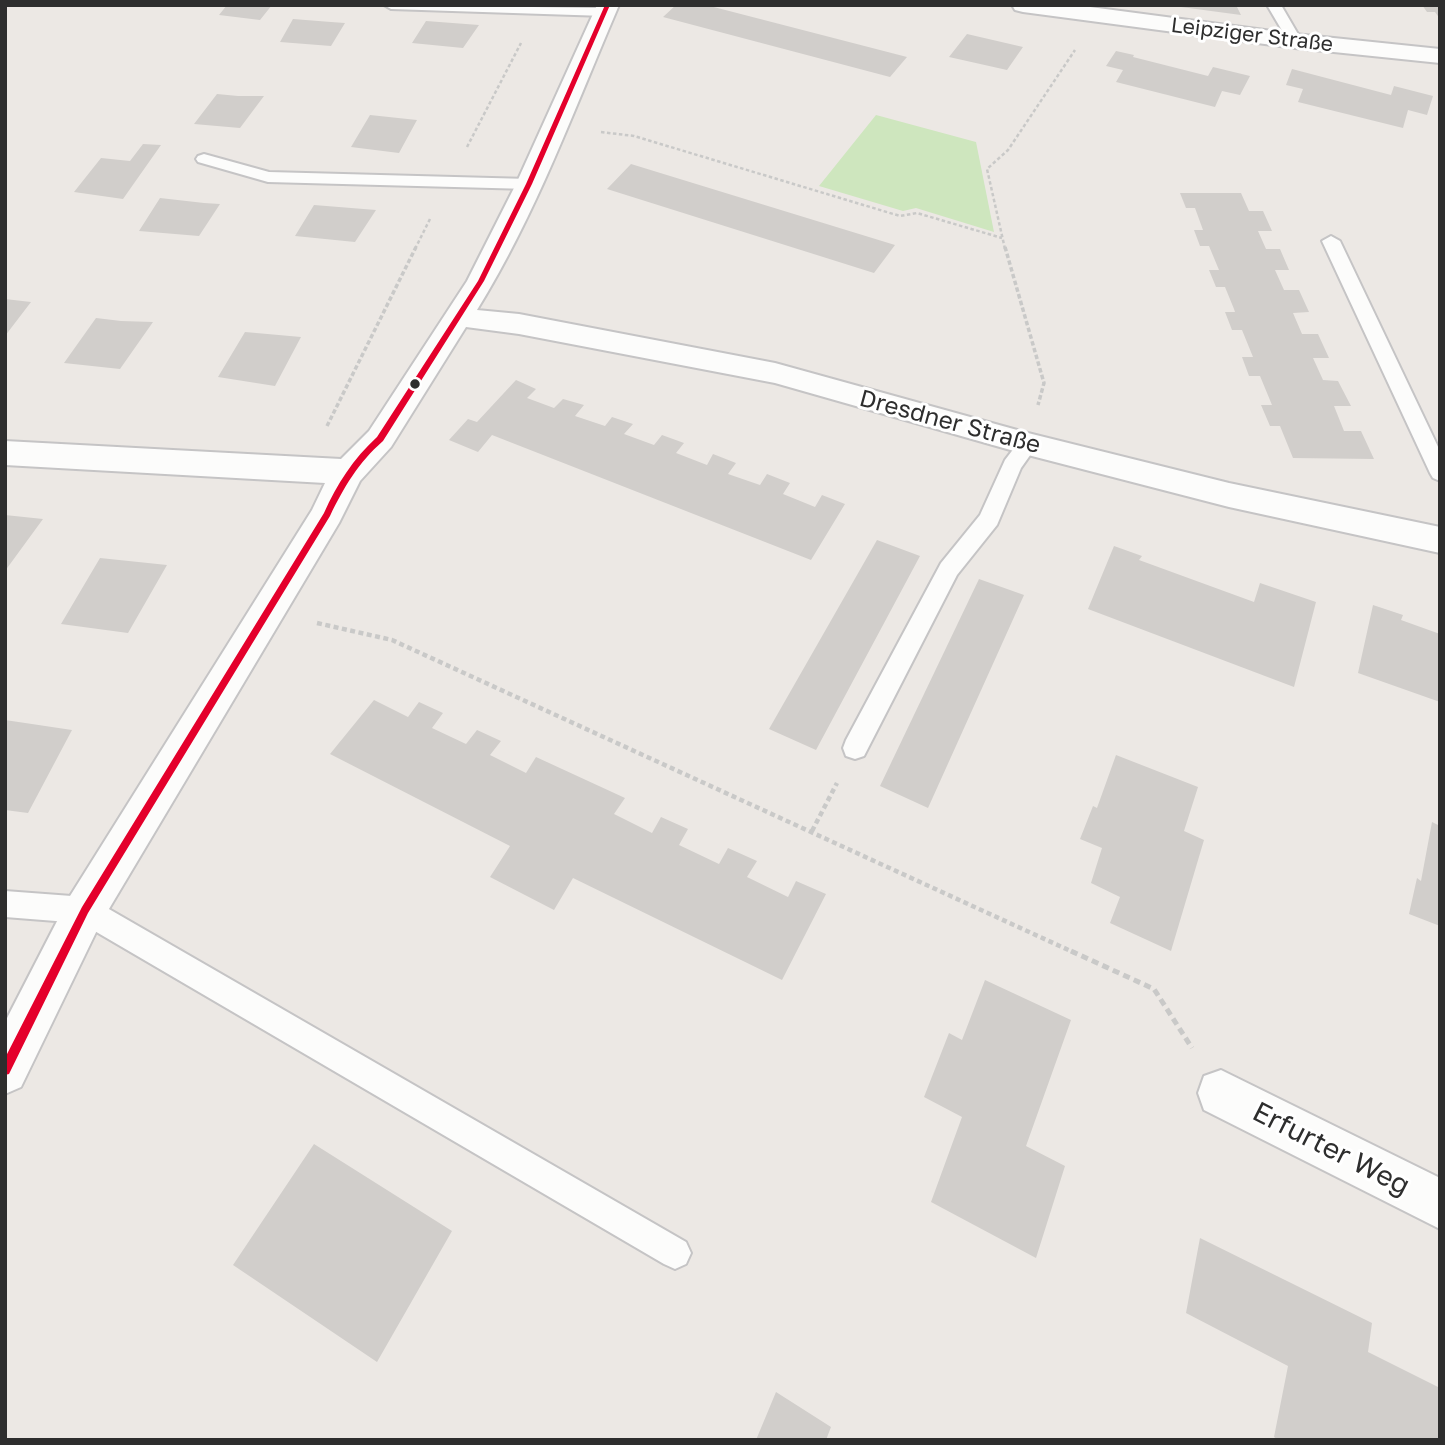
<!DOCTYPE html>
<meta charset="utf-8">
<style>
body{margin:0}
#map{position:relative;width:1445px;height:1445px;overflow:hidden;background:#ece8e4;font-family:"Golos Text",sans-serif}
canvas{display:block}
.frame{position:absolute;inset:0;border:7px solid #2e2e2e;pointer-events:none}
</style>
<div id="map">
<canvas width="1445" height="1445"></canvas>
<div class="frame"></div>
</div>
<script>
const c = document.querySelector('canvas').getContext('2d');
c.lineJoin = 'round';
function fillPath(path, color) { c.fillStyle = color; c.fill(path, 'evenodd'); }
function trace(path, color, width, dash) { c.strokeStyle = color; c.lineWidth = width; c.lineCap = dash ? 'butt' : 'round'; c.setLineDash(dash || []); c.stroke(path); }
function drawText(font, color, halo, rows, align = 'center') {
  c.font = font + ' "Golos Text",sans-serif'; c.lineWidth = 6; c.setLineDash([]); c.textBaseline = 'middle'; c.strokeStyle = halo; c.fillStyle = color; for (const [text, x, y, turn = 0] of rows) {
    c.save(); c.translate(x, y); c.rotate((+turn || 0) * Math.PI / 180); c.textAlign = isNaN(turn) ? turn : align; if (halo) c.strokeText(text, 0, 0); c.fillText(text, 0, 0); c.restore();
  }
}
fillPath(new Path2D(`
 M876 115 976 142 994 232 916 208 903 211 819 186Z`), '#cee6be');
fillPath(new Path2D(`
 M227 5H272L260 20 219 15Z
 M676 5H706L907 57 890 77 663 17Z
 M1181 5H1236L1241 15 1181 7Z
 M1422 5H1440V19L1435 12H1427Z
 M293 19 331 22 345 23 331 46 280 42Z
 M426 21 479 25 463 48 412 43Z
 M967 34 1023 47 1007 70 949 57Z
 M1116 51 1134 55 1133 57 1208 76 1213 67 1250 76 1240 95 1222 91 1215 107 1116 82 1123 70 1106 66Z
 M1292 69 1391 95 1394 86 1433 96 1427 115 1408 110 1403 128 1298 102 1303 89 1286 85Z
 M217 94 238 96H264L240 128 194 124Z
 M370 115 417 120 399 153 351 147Z
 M143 144 161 145 123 199 74 192 101 158 130 161Z
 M631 164 895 245 874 273 607 189Z
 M1180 193H1241L1249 211H1263L1272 231H1258L1266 249H1280L1289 270H1275L1284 290H1299L1309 312 1293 313 1302 334H1318L1329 358H1313L1323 380 1338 381 1351 406H1334L1344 431H1361L1374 459 1293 458 1280 426H1270L1261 405H1272L1260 376H1249L1242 357H1253L1242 330H1232L1225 312H1235L1234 309 1225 287H1216L1209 270H1219L1209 246H1200L1194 230H1203L1195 208H1186Z
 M160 198 204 203 220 204 199 236 139 231Z
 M314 205 376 210 355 242 295 236Z
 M5 299 31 302 5 336Z
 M96 318 121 321 153 322 120 369 64 363Z
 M245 332 301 337 275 386 218 377Z
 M516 380 536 389 527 398 554 408 563 399 584 405 575 416 605 426 612 417 633 424 624 434 654 445 662 435 684 443 676 453 707 465 713 454 736 463 728 474 760 485 767 474 790 483 783 494 815 507 822 495 845 504 811 560 492 435 478 452 449 440 468 419 477 422Z
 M5 515 43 519 5 571Z
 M877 540 920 556 816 750 769 729Z
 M1114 546 1142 556 1139 560 1254 602 1260 583 1316 602 1294 687 1088 609Z
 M100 558 167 565 128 633 61 624Z
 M979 579 1024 595 928 808 880 786Z
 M1373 605 1403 615 1401 620 1440 634V702L1358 673Z
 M374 700 408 717 419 702 443 713 432 728 466 744 477 730 501 741 490 755 526 773 536 757 625 798 614 814 652 833 661 817 688 829 679 845 719 864 728 848 757 861 747 877 788 897 796 881 826 894 782 980 573 878 554 910 490 877 510 846 330 754Z
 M5 720 72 730 28 813 5 810Z
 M1116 755 1198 787 1184 831 1204 840 1171 951 1110 923 1120 897 1091 883 1102 848 1080 839 1093 806 1097 808Z
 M1432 822 1440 826V926L1409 914 1417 878 1421 881Z
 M985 980 1071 1020 1026 1146 1065 1166 1036 1258 931 1202 962 1117 924 1097 949 1033 962 1040Z
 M314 1144 452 1231 377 1362 233 1265Z
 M1200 1238 1372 1323 1368 1352 1440 1388 1438 1440H1278L1274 1437 1288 1366 1186 1313Z
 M776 1392 831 1427 826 1440H756Z`), '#d1cecb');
const service = new Path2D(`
 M384 5 605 8 612 12 605 16 391 9Z
 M1267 5H1281L1302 41 1300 44H1290Z
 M204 154 269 172 529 179 537 184 529 189 268 182 198 162 196 159 198 156Z
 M1331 236 1340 241 1440 451V481L1433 478 1430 473 1322 241Z
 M1028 437 1035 439 1038 444 1021 468 997 525 957 575 864 756 855 759 846 756 843 748 846 740 941 563 980 515 1005 460 1021 439Z
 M5 891 85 897 95 901 686 1242 691 1253 686 1264 675 1269 664 1264 81 923 5 917Z`);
const minor = new Path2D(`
 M597 5H619C575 107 536 215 477 310L519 314 775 363 1028 433 1229 483 1440 527V553L1229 507 1028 455 775 383 519 334 466 327 391 447 360 481 339 523 100 924 21 1087 5 1094V1022L70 896 312 510 325 483 5 465V441L341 459 369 431 467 281 516 184Z
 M1012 5H1075L1295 34 1440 49V63L1295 48 1023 12 1015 10Z
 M1221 1070 1440 1178V1229L1204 1110 1198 1093 1204 1076Z`);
trace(service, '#c5c4c5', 4);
trace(minor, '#c5c4c5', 4);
trace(new Path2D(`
 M601 132 634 136 900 216 917 213 1002 238
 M467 147 521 43
 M415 249 431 217
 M1005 249 987 169 1008 150 1075 50`), '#c9c9c8', 2.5, [3.5, 2.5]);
trace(new Path2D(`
 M1005 247 1044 383 1038 405
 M327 426 416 247`), '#c9c9c8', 3.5, [4.5, 2.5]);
trace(new Path2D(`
 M317 623 392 640 1075 953
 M812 831 837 783`), '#c9c9c8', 4.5, [5, 3.5]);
trace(new Path2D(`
 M1071 951 1154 989 1192 1048`), '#c9c9c8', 5, [7, 4.5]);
fillPath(service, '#fcfcfb');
fillPath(minor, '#fcfcfb');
fillPath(new Path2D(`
 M605 5H610L532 184 484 281 383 441C358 463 344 487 330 516L88 913 9 1074 5 1075V1058L82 907 324 513C337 484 353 459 377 437L478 281 526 184Z`), '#e4002b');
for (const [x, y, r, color] of [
 [415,384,6,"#2e2e2e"]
]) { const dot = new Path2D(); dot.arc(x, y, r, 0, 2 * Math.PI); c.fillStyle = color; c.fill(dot); trace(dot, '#fff', 2.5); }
drawText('21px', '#2e2e2e', '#fff', [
 ["Leipziger Straße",1252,35,7]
]);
drawText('24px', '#2e2e2e', '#fff', [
 ["Dresdner Straße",950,422,15]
]);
drawText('28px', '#2e2e2e', '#fff', [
 ["Erfurter Weg",1331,1149,27]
]);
</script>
